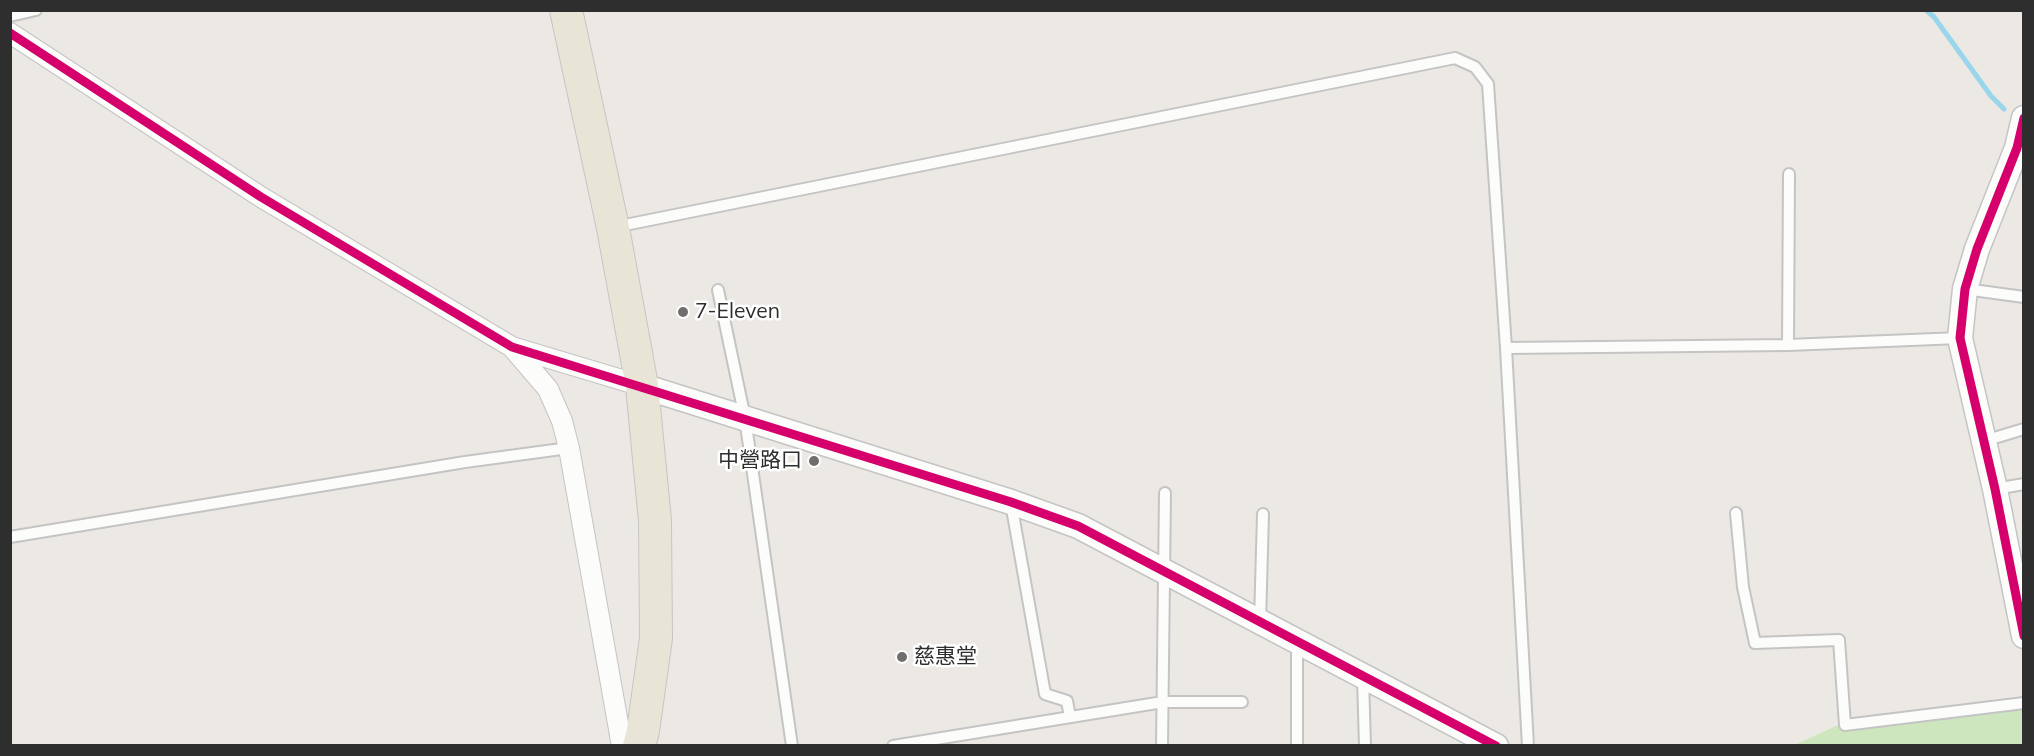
<!DOCTYPE html>
<meta charset="utf-8">
<style>
body{margin:0}
#map{position:relative;width:2034px;height:756px;overflow:hidden;background:#ece8e4;font-family:Mulish,sans-serif}
canvas{display:block}
.frame{position:absolute;inset:0;border:12px solid #2e2e2e;pointer-events:none}
</style>
<div id="map">
<canvas width="2034" height="756"></canvas>
<div class="frame"></div>
</div>
<script>
const c = document.querySelector('canvas').getContext('2d');
c.lineJoin = 'round';
function fillPath(path, color) { c.fillStyle = color; c.fill(path, 'evenodd'); }
function trace(path, color, width, dash) { c.strokeStyle = color; c.lineWidth = width; c.lineCap = dash ? 'butt' : 'round'; c.setLineDash(dash || []); c.stroke(path); }
function drawText(font, color, halo, rows, align = 'center') {
  c.font = font + ' Mulish,"Noto Sans TC",sans-serif'; c.lineWidth = 5; c.setLineDash([]); c.textBaseline = 'middle'; c.strokeStyle = halo; c.fillStyle = color; for (const [text, x, y, turn = 0] of rows) {
    c.save(); c.translate(x, y); c.rotate((+turn || 0) * Math.PI / 180); c.textAlign = isNaN(turn) ? turn : align; if (halo) c.strokeText(text, 0, 0); c.fillText(text, 0, 0); c.restore();
  }
}
fillPath(new Path2D(`
 M2023 703V745L1792 746 1845 722Z`), '#cee6be');
trace(new Path2D(`
 M1926 10 1934 17 1991 96 2004 109`), '#99d6ec', 5);
const service = new Path2D(`
 M10 16 36 10
 M615 227 1455 58 1475 67 1488 84 1506 348 1788 345 1960 338
 M1965 289 2024 297
 M718 290 745 418 792 746
 M1788 345 1789 174
 M1506 348 1528 746
 M1984 441 2024 429
 M1995 489 2024 484
 M1011 503 1045 694 1067 701 1070 717
 M1736 513 1743 587 1755 643 1839 640 1845 725 2024 703
 M10 537 465 462 569 448
 M1260 622 1263 514
 M1363 677 1365 746
 M893 746 1163 702H1242
 M1162 746 1165 493
 M1297 746V642`);
const minor = new Path2D(`
 M10 33 261 197 512 347 642 386
 M512 347 548 389 562 421 569 448 622 746`);
const tertiary = new Path2D(`
 M2024 118 2017 148 1977 249 1965 289 1960 338 1995 489 2024 636
 M642 386 1011 502 1078 526 1496 746`);
const primary = new Path2D(`
 M566 10 613 228 642 386 655 521 656 638 643 731 639 746`);
trace(service, '#c5c4c5', 14);
trace(minor, '#c5c4c5', 22);
trace(tertiary, '#c5c4c5', 27);
trace(primary, '#c6c5c4', 34);
trace(service, '#fcfcfb', 10);
trace(minor, '#fcfcfb', 20);
trace(tertiary, '#fcfcfb', 24);
trace(primary, '#e8e4d6', 32);
trace(new Path2D(`
 M10 33 261 197 512 347 1011 502 1078 526 1496 746
 M2024 118 2017 148 1977 249 1965 289 1960 338 1995 489 2024 636`), '#d6006c', 9);
for (const [x, y, r, color] of [
 [683,312,6,"#706f6e"],
 [814,461,6,"#706f6e"],
 [902,657,6,"#706f6e"]
]) { const dot = new Path2D(); dot.arc(x, y, r, 0, 2 * Math.PI); c.fillStyle = color; c.fill(dot); trace(dot, '#fff', 2); }
drawText('21px', '#2e2e2e', '#fff', [
 ["7-Eleven",695,312],
 ["中營路口",802,461,"right"],
 ["慈惠堂",914,657]
], 'left');
</script>
